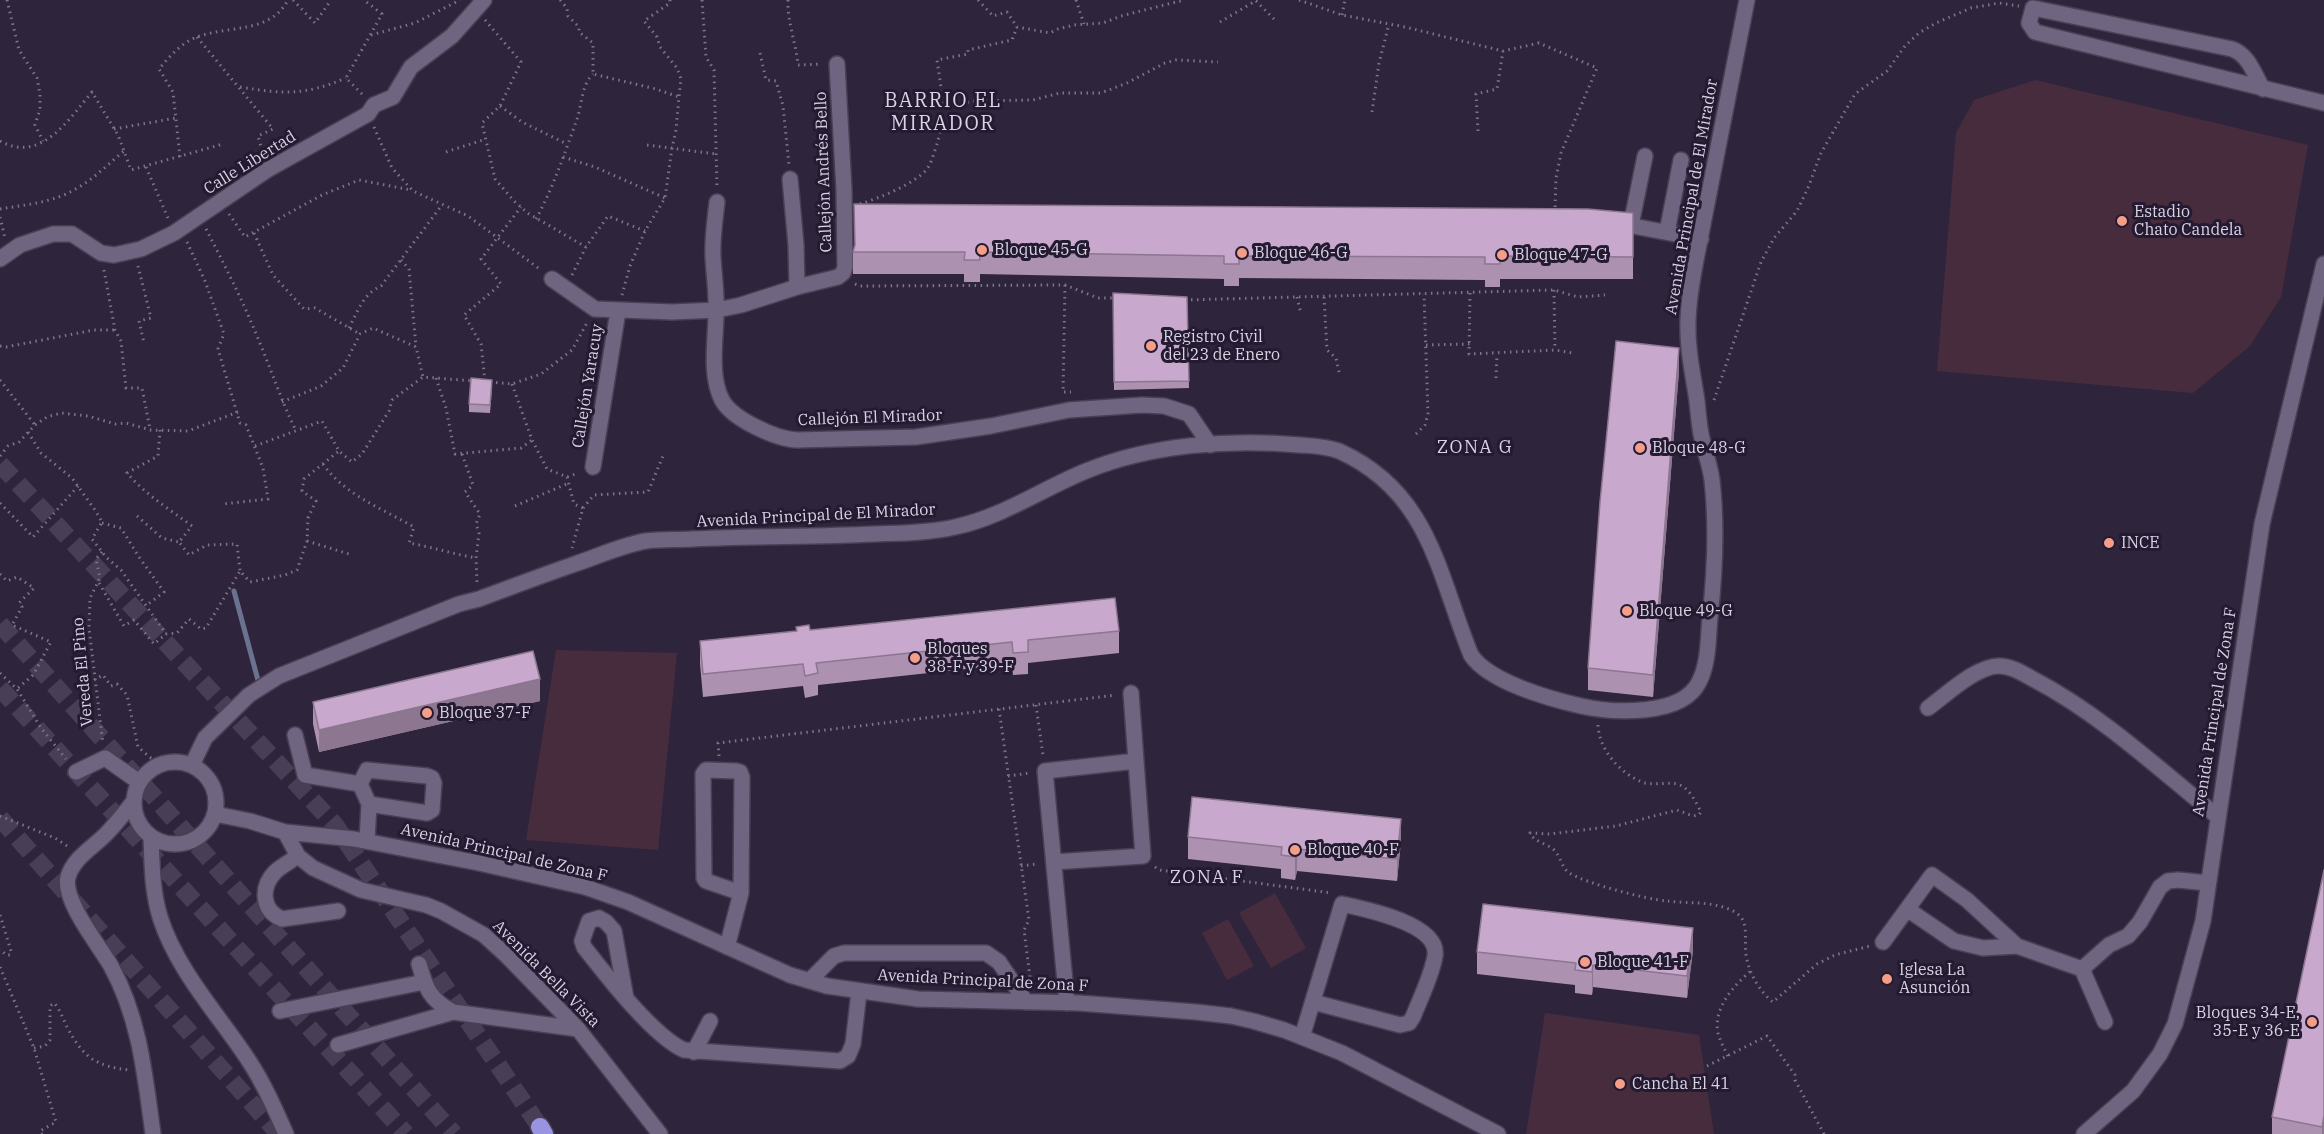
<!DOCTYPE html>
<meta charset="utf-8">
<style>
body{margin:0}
canvas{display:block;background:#2e243c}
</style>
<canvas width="2324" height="1134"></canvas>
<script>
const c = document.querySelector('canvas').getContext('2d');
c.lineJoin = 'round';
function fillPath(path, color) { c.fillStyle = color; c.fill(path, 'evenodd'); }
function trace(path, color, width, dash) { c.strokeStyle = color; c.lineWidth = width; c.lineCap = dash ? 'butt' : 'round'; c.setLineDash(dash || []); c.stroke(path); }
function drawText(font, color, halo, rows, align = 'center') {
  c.font = font + ' "IBM Plex Serif",serif'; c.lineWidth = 6; c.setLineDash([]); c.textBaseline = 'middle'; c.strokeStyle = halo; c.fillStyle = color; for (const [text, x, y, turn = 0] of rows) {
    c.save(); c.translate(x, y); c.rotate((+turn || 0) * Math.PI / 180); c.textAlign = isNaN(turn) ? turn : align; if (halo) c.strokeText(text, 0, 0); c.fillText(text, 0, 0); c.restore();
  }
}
fillPath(new Path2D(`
 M2035 80 2308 145 2281 297 2250 346 2193 393 1937 371 1956 133 1974 100Z
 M556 650 677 653 658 850 526 840Z
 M1275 893 1306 948 1271 968 1239 913Z
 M1228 919 1254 966 1227 980 1202 933Z
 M1545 1013 1699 1035 1714 1134H1526Z`), '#462c3d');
trace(new Path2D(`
 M234 591 259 684`), '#6a728f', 5);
trace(new Path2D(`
 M0 464 335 825 540 1127
 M0 624 454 1134
 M0 688 406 1134
 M0 818 279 1134`), '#483e55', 18, [18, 9]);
const minor = new Path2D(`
 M2263 89C2254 74 2249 55 2232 49L2033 8 2029 23 2035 32 2324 103
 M790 179 796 245 797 287
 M717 202C715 220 712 239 713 257 714 276 717 294 716 313 716 339 709 375 722 400 732 419 776 439 797 440L916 437 991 426 1069 410 1142 405 1164 406 1189 414 1210 445
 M1612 222 1701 239
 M1631 225 1645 156
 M1667 232 1681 160
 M0 259 20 245 53 234H72L101 253 114 255 141 249 174 233 267 170 368 114 374 105 393 97 411 67 452 36 484 0
 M552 279 595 309 672 312 717 310 741 305 797 287 838 277 843 273 845 267 844 190 837 64
 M593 467 618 311
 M1928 708C1946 695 1976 666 1999 666 2011 666 2022 673 2033 679 2100 714 2158 768 2217 816
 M295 735 305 775 360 784
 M134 803a41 41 0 1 1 82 0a41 41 0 1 1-82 0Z
 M192 765 205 738 249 695 279 676 459 604 479 599C511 587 543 575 575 564 599 556 622 545 646 541 661 539 677 540 692 539 753 536 814 537 875 534 901 533 929 533 955 527 1002 517 1042 489 1086 471 1152 444 1230 439 1300 445 1314 446 1325 446 1339 451 1430 492 1438 574 1471 655 1489 682 1550 699 1581 706 1612 713 1682 717 1699 682 1709 663 1708 638 1710 617 1715 572 1717 525 1712 480 1710 465 1704 449 1701 434 1699 423 1698 412 1697 401 1693 374 1687 349 1688 321 1689 287 1698 252 1704 219 1718 146 1733 73 1747 0
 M76 772 105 758 139 782
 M134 801C125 812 117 823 107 833 94 847 74 857 68 877 62 900 99 945 111 966 140 1019 145 1076 153 1134
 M215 814 250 821 285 832 354 839 479 863 585 887 628 902 790 975 827 986 918 999 1079 1003 1196 1012 1231 1016 1253 1021 1284 1030 1342 1053 1498 1134
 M285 832 298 856 313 868 361 890 426 905 441 911 484 935 506 955 578 1029 660 1134
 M151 836C152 864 152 891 160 917 177 971 219 1015 249 1061 264 1084 275 1109 286 1134
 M367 841 369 804 360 784 367 770 427 776 432 778 434 783 432 810 427 813 369 804
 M298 856C291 861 281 866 275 872 260 888 262 911 282 919L338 911
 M1054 862 1143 856 1131 693
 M1907 909 1954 941 1983 948 2017 946
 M1883 942 1932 875 1967 900 2017 946 2082 969 2105 1022
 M727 947 741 893 742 777 740 772 736 771 706 770 703 774 704 878 706 881 741 893
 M419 964C426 989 430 1000 453 1012L578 1029
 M2082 969 2109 945 2128 936 2140 922 2160 887 2168 881 2178 880 2208 883
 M809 981 834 956 844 953H986L999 962 1026 1002
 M626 998 614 931 606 922 599 918 589 921 582 941 584 947C606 975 653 1036 684 1050L840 1061 848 1056 853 1044 859 992
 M1067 1003 1045 771 1136 761
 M280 1011 424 982
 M1302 1037 1342 904C1365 909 1440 924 1435 956 1432 975 1420 999 1413 1017L1409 1023 1400 1025 1313 1002
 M338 1045 453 1012
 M694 1052 710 1021
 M2084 1134 2133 1091 2160 1054 2175 1024 2184 991 2203 921 2262 524 2324 264`);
const highway = new Path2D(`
 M540 1127 544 1134`);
trace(minor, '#494054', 18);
trace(highway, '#494054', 21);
trace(new Path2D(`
 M7 0 19 50 37 78 40 94V109L35 125 43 141
 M293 0 315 23 331 0
 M560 0 567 8 568 16 579 27V32L593 43V74L656 89 679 97
 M702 0 706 57 714 70 717 188
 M788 0C787 21 796 43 798 65L821 64
 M978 0 993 16 1007 12 1017 27 1050 33 1058 29 1074 25 1103 23 1121 16 1184 0
 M1076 0 1084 24
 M1299 0 1342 15 1405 27 1503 51 1539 43 1597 68 1561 153 1556 178 1555 210
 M1256 1 1276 21
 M1342 15 1345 0
 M485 20 521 62 500 106 482 123 495 179 514 201 529 214 586 247
 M1220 22 1257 0
 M371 35 415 23 460 0
 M197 37 273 129 258 136 263 154
 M760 53 766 80 776 81 783 106 789 165
 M240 87C284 94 303 96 346 78
 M362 94 346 78 382 14 364 0
 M500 106 522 122 567 144
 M944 107 973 101 1033 100 1060 93H1101L1127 83 1165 63 1176 60 1218 62
 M1372 112 1379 63 1389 24
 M374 127 392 168 413 191 468 216 541 270
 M114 129 176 118
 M1478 131 1476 94 1497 89 1503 51
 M0 141C41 164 69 119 92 92L118 135 131 170 223 144
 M647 145 716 154
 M446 152 486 139
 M180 157 173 92 159 69C170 56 181 43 197 37 229 25 270 34 288 0
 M563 157 595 167 665 198
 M146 167 168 218
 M860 204C881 197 905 188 922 174 930 168 932 159 935 150 947 115 942 95 937 60L968 54V50L1012 40 1017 27
 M0 209C24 205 50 203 72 191 92 181 107 165 124 151
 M229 214 245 237 322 195 359 180 411 190
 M0 217 5 238
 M536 219C553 188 564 155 576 122 582 107 581 85 593 74
 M206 229C225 266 244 303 259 341 272 372 282 402 296 431
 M254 233 273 275 304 309 315 308 360 334
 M187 242 205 281 224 334 218 349 240 423 246 425 263 468 268 499 223 504
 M401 260 409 269 416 347
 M138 266 151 318 139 321 144 343
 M104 270 115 330 121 341 126 388H142L150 429
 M572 275 586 247 608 216 645 231
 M855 284 860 286 1065 285 1098 298H1115
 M1065 285 1063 392H1071
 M1554 290 1555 350
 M1470 293 1469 354 1555 350 1573 353
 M622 295 630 266 645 231 665 198 672 148 676 130 679 97 681 79 677 68 660 47 657 37 644 21 670 3V0
 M1297 297 1301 314
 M1324 297 1327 350 1336 358 1339 372
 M1185 300 1554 290 1578 297 1605 295
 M349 328C358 311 363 294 381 286L442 205
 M1426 345 1470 344
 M0 346 6 347 94 330H115
 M436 378 446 408 455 454 521 448 532 440
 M1496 378 1497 354
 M0 380 35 425
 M485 381 481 344 464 315 501 284 481 259 521 207
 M490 382 512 384 541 374 572 350 588 321
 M512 384 532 440 547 469 567 477 578 473
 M1714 400 1761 262 1774 238 1797 211 1808 188 1821 153 1855 94 1887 71 1905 46 1919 33 1936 23 1971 8 1999 3 2019 6
 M282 402 321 386 343 368 360 334 373 328 416 347 423 377
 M160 430 158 456 127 473C147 496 168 508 192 526L179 542 189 555 207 545 237 544 240 571
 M28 432 41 453 72 478 95 510 102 522 92 539 106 557 121 570 166 634
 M1416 434 1425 425 1428 414 1424 294
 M255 446 322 421 339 451 352 462 362 454 389 411 392 400 423 377 474 381
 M462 454 473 485 465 492 480 514 476 524 479 533 476 558 477 582
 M0 456 8 446 19 442 35 425 47 417 61 413 88 416 115 424 126 423 151 430 188 431 238 412
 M323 464C345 495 381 508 414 527L409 543C432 547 453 554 476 558
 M567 477 574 504 583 508 572 548
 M0 503 33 537 78 486
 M515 506 569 483
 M583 508 594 495 648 492 663 456
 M137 516 162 538 179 542
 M102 523 121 528 139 557 164 592 147 605
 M307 541 349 554
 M102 552 96 559 100 578 90 598 89 628 103 744
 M0 574 7 581 17 577 34 588 19 603 22 607 12 625 51 642 33 675 17 689
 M99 583 124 626 134 620 154 644 166 634 177 633 189 619 201 629 206 628 240 571 250 582 285 575 297 570 307 541 308 518 316 501 302 491 304 479 339 451
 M0 673 17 689 41 728 66 759
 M94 680 103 675 111 686 117 684 127 695 138 747 151 758 162 764
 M1036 705 1043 755
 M999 709 1029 920 1024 930 1030 977
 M1598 725C1599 750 1621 775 1645 783 1657 786 1671 780 1682 786 1690 790 1697 804 1701 812L1699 815 1693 816 1677 810 1616 826 1550 834 1530 833C1533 841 1545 843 1553 849 1561 856 1561 867 1569 873 1588 884 1645 899 1667 901 1689 904 1720 900 1739 915 1749 924 1744 943 1746 955 1749 973 1759 991 1773 1002L1817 964 1835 955 1870 946
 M719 756 718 743 1116 695
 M1008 776 1030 773
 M0 816 55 838 69 847
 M1021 866 1037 864
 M1155 867 1159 870 1332 893
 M0 915 11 951 10 955H6L0 949
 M0 967 34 1048 56 1122 40 1131 42 1134
 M34 1048 45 1046 50 1040V1006L54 1003C60 1009 63 1019 67 1027 83 1057 95 1066 129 1070
 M1728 1056C1724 1048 1720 1041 1718 1033 1713 1008 1734 985 1751 971
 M1707 1066 1767 1036 1795 1075V1080L1824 1134`), '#7d7589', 3, [1.5, 4.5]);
trace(minor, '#706580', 15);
trace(highway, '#9894e2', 18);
fillPath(new Path2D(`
 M1633 213V279H1500V287H1485V280L1239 278V286H1224V279L980 274V282H964V274H853V252Z
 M1113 293 1187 297 1189 388 1114 390Z
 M1679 371 1653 697 1588 690V668Z
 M492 388 490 413 469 412V404Z
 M796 627 810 630 1119 631V653L1028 663V674L1013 675 1012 664 818 685V695L805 698 803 686 703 697 700 664V641L796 631Z
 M540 701 319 752 313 724V702Z
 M1188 837 1401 841 1397 881 1297 871 1295 880 1281 878V869L1188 859Z
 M2324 870V1134H2272V1117Z
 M1693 950 1687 998 1593 987 1592 995 1575 993V985L1477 974V952Z`), '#ac91b0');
fillPath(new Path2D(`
 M1679 348V371L1653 697V675Z
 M540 679V701L319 752V730Z
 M1401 819V841L1397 881V859Z
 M1297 849V871L1295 880V857Z
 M1693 928V950L1687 998V976Z
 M1593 965V987L1592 995V972Z
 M2324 1115V1134H2322V1127Z`), '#8c7690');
const building = new Path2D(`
 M854 204 1588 209 1633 213V257L1500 256V264H1485V257L1239 256V264H1224V256L979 252 980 260H964L965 252H853L855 245Z
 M1113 293 1187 297 1189 381 1114 382Z
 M1616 341 1679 348 1653 675 1588 668 1600 502Z
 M471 378 492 380 490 405 469 404Z
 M1115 598 1119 631 1028 640V652L1013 653 1012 642 816 663 818 673 805 676 803 664 703 674 700 641 797 631 796 627 809 625 810 630Z
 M533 651 540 679 319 730 313 702Z
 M1192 797 1401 819 1397 859 1297 849 1295 857 1281 855 1282 847 1188 837Z
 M2324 870V1115L2322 1127 2272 1117Z
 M1483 904 1693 928 1687 976 1593 965 1592 972 1575 970 1576 963 1477 952Z`);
fillPath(building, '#c8a9cd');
trace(building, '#8c7690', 1.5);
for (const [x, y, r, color] of [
 [2122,221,6,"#f49e88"],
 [982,250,6,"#f49e88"],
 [1242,253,6,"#f49e88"],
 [1502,255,6,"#f49e88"],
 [1151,346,6,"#f49e88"],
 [1640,448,6,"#f49e88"],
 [2109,543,6,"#f49e88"],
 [1627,611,6,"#f49e88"],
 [915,658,6,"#f49e88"],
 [427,713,6,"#f49e88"],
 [1295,850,6,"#f49e88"],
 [1585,962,6,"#f49e88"],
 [1887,979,6,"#f49e88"],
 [2312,1022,6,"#f49e88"],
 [1620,1084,6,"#f49e88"]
]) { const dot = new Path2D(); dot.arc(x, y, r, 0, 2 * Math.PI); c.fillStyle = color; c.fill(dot); trace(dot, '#241a31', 2); }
drawText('16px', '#d9d3e3', '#241a31', [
 ["Calle Libertad",250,163,-32],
 ["Callejón Andrés Bello",824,172,-92],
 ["Avenida Principal de El Mirador",1692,197,-80],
 ["Callejón Yaracuy",588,386,-81],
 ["Callejón El Mirador",870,418,-2],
 ["Avenida Principal de El Mirador",816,516,-3],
 ["Vereda El Pino",83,672,-95],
 ["Avenida Principal de Zona F",2215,712,-81],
 ["Avenida Principal de Zona F",504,853,13],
 ["Avenida Bella Vista",546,974,45],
 ["Avenida Principal de Zona F",983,981,3]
]);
drawText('16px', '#d9d3e3', '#241a31', [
 ["Estadio",2134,212],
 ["Chato Candela",2134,230],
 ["Bloque 45-G",994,250],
 ["Bloque 46-G",1254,253],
 ["Bloque 47-G",1514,255],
 ["Registro Civil",1163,337],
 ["del 23 de Enero",1163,355],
 ["Bloque 48-G",1652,448],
 ["INCE",2121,543],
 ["Bloque 49-G",1639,611],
 ["Bloques",927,649],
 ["38-F y 39-F",927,667],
 ["Bloque 37-F",439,713],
 ["Bloque 40-F",1307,850],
 ["Bloque 41-F",1597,962],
 ["Iglesa La",1899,970],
 ["Asunción",1899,988],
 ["Bloques 34-E,",2300,1013,"right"],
 ["35-E y 36-E",2300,1031,"right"],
 ["Cancha El 41",1632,1084]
], 'left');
c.letterSpacing = '1.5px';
drawText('18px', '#d9d3e3', '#241a31', [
 ["ZONA G",1475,448],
 ["ZONA F",1207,878]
]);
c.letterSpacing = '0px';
c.letterSpacing = '1.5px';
drawText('20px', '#d9d3e3', '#241a31', [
 ["BARRIO EL",943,101],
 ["MIRADOR",943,124]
]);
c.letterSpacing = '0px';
</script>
